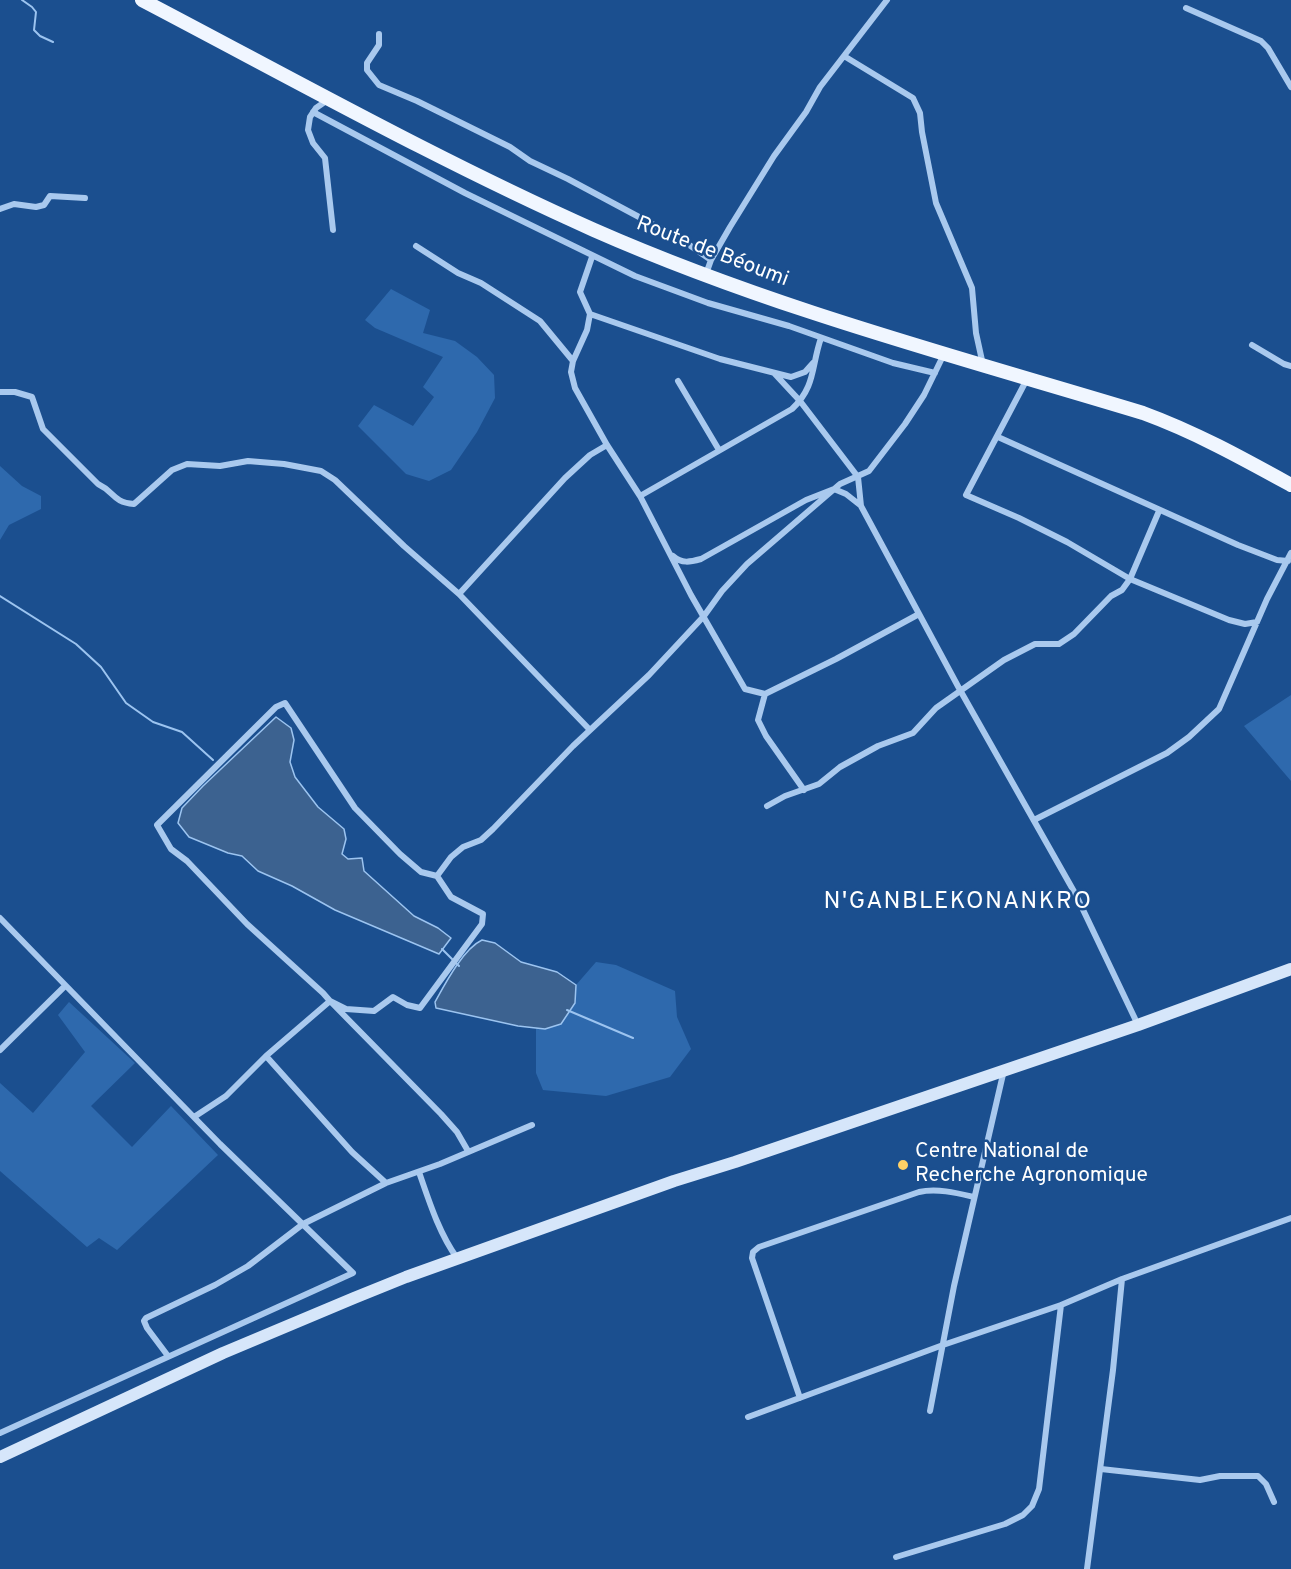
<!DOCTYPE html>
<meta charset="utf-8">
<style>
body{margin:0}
canvas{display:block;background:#1b4f8f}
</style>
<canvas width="1291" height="1569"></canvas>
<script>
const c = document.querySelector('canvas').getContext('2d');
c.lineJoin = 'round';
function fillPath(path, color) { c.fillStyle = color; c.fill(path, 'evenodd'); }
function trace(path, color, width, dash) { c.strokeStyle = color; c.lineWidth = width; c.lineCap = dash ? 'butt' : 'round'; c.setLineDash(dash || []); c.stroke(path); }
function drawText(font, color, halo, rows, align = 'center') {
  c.font = font + ' Overpass,sans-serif'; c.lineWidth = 5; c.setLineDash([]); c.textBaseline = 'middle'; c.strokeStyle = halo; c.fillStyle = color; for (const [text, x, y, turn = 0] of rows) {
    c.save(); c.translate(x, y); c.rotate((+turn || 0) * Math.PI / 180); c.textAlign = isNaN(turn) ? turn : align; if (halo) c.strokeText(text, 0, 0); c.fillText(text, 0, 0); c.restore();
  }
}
fillPath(new Path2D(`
 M391 289 430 310 423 333 455 341 477 357 494 375 495 398 477 432 451 470 429 481 406 474 358 426 374 405 413 426 434 397 423 387 443 357 375 328 365 320Z
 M0 466 22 486 41 496V509L9 525 0 540Z
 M1291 695V781L1244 726Z
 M596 962 616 965 675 991 677 1017 691 1049 670 1077 606 1096 543 1090 536 1073V1028L545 1029 575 1003 576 985Z
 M69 1002 135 1063 91 1106 132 1147 171 1106 218 1155 117 1250 99 1238 87 1247 0 1171V1083L33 1113 85 1052 58 1015Z`), '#2e69ad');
const water = new Path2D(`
 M276 717 291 728 294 740 290 762 295 777 318 807 344 829 346 839 342 854 348 859 362 858 364 871 414 916 438 928 451 938 439 954 335 910 292 886 258 871 242 856 228 853 189 837 178 823 182 808 203 786Z
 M482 940 495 943 521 962 557 972 576 985 575 1003 561 1024 545 1029 518 1026 436 1008 435 1002C445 984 463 949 482 940Z`);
fillPath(water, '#3c6290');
trace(water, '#9cc4f0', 1.5);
trace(new Path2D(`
 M22 0 32 7 36 12 34 30 40 36 53 42
 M0 596 76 644 101 667 126 703 153 722 182 732 213 760
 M442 949 459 966
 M567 1010 633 1038`), '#9cc4f0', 2);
trace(new Path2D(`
 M1186 8 1261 41 1268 48 1291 87
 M379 34V45L367 63V70L379 85 417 101 510 147 530 161 568 179 682 240 711 260
 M844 56 913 98 920 113 922 132 936 203 972 288 976 333 983 365
 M329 99 316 108 310 117 308 130 313 143 325 158 333 230
 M313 112 465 193 635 276 708 303 789 326 893 363 935 373
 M0 209 14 204 36 207 44 205 50 196 85 198
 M416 246 458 273 481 283 540 321 573 361
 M592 257 580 292 590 314 587 330 573 361 571 372 575 388 607 445 640 496 691 595 745 689 765 694 758 720 766 736 804 790
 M706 274 711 260 730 227 774 156 806 112 820 87 887 0
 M590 314 720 359 791 377 805 372 813 363
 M1252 345 1284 364 1291 366
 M774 373 800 401 858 477 861 506 960 690 1076 895 1138 1025
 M1027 379 966 495 1019 518 1067 542 1130 579 1229 620 1245 624 1257 622
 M678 381 719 450
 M0 392H15L32 397 43 429 98 484C115 492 112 502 134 504L172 470 187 464 220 466 248 461 284 464 321 471 335 480 404 546 459 594 590 730
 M998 437 1238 545 1277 560 1288 561
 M640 496 792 409C816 386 811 367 821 338
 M673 556C682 564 690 562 701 559L806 500 834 489 846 494 860 505
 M459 594 565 478 590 455 607 445
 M765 694 836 659 919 614
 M767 806 785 796 819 784 840 767 878 746 913 733 936 708 1004 660 1035 644H1059L1074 634 1111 596 1122 590 1130 579 1159 511
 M1034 820 1167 753 1189 737 1219 709 1267 599 1291 553
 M437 876 451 857 463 847 481 840 493 829 573 746 649 675 704 616 722 591 747 564 840 484 869 471 905 424 924 395 944 354
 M0 918 220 1144 353 1273 0 1433
 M0 1050 65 986
 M266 1056 352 1152 386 1183
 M194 1117 226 1096 266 1056 330 1001 346 1009 374 1011 393 997 407 1005 420 1008 482 924 483 914 451 897 437 876 421 872 400 854 355 808 285 703 276 707 157 825 171 849 187 861 247 924 323 993 330 1001 441 1114 457 1132 468 1151
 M419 1172C429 1201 439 1233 457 1258
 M168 1356 147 1328 144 1321 146 1318 215 1285 248 1266 303 1224 386 1183 440 1164 532 1125
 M800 1398 752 1258 753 1252 759 1247 919 1192C937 1188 957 1193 974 1197
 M930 1411 954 1286 1004 1070
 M748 1417 943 1345 1061 1305
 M1101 1469 1200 1480 1220 1476H1258L1266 1484 1274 1502
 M896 1557 1005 1524 1023 1515 1032 1506 1039 1489 1061 1305 1122 1279 1291 1218
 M1087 1569 1113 1370 1122 1279`), '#a9c9ee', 6);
trace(new Path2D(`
 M0 1457 223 1353 354 1298 406 1277 674 1181 735 1162 1138 1025 1291 969`), '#d6e6fa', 12);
trace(new Path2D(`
 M142 0C291 78 439 161 594 230 771 308 958 357 1143 413 1195 432 1242 458 1291 485`), '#f0f6ff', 14);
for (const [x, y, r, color] of [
 [903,1165,6,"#ffd166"]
]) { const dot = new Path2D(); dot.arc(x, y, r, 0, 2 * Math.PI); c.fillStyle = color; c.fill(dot); trace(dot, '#1b4f8f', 2); }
drawText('21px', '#fff', '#1b4f8f', [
 ["Route de Béoumi",712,253,21]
]);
drawText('21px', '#fff', '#1b4f8f', [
 ["Centre National de",915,1153],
 ["Recherche Agronomique",915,1177]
], 'left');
c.letterSpacing = '1.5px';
drawText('24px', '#fff', '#1b4f8f', [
 ["N'GANBLEKONANKRO",958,903]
]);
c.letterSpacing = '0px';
</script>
